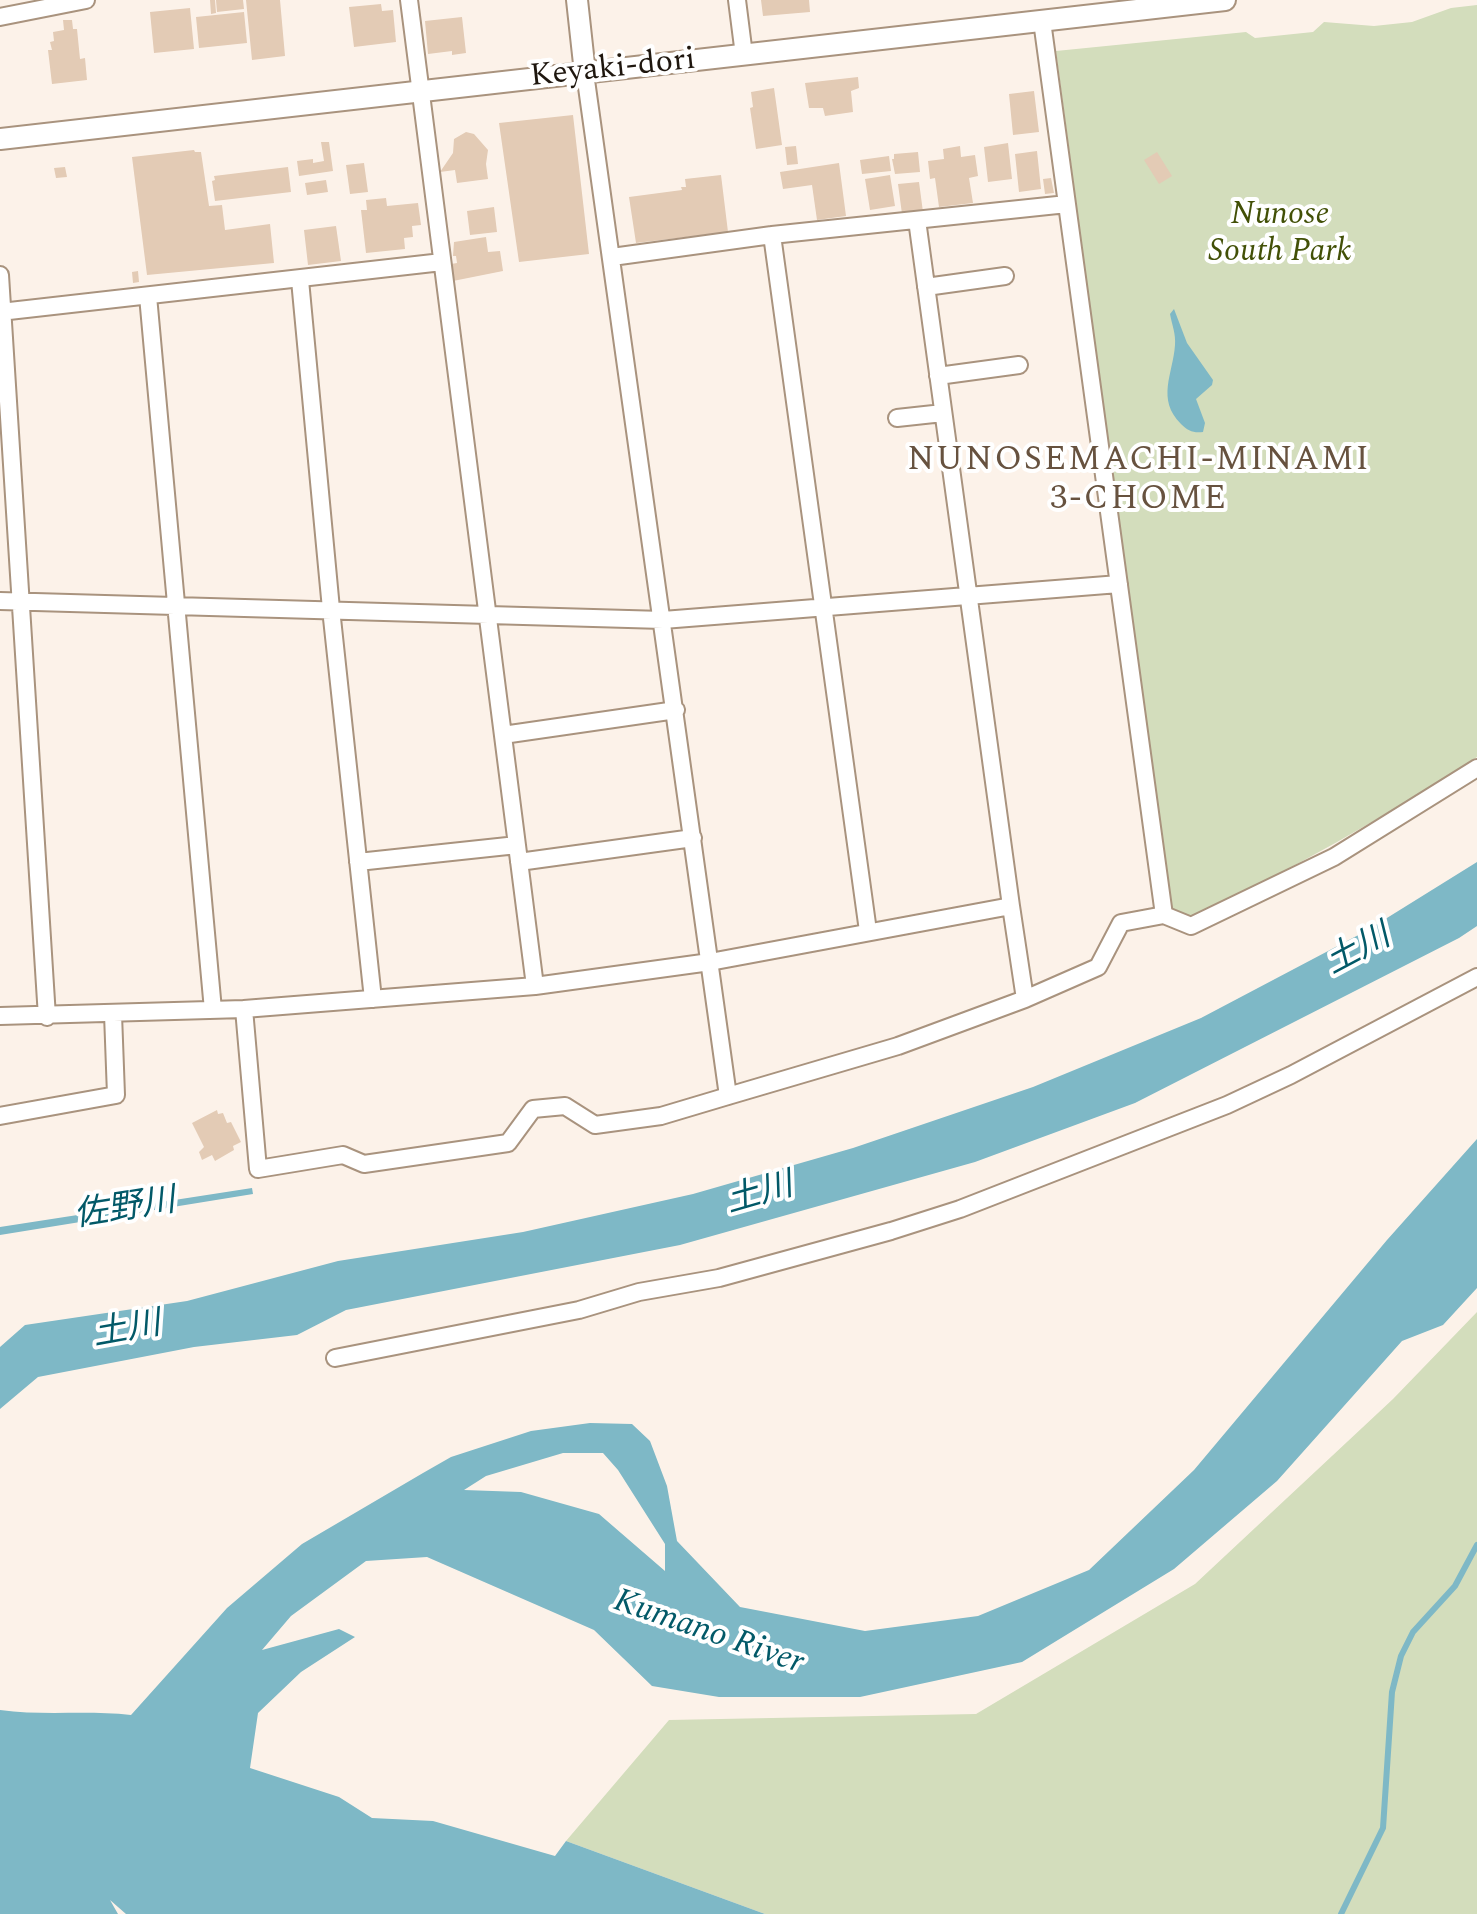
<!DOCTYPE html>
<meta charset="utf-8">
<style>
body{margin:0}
canvas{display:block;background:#fcf2e9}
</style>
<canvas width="1477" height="1914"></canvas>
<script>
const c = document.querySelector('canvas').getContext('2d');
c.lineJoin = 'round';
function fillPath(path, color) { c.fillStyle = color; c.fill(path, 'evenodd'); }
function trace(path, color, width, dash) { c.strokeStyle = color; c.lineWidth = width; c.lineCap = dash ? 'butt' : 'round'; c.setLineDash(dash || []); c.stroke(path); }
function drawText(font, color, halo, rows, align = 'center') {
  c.font = font + ' Spectral,"Noto Sans JP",serif'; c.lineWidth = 8; c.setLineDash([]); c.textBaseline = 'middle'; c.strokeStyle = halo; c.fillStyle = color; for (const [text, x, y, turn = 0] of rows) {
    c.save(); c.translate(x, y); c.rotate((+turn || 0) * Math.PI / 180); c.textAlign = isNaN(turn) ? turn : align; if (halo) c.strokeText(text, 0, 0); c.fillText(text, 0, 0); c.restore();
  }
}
fillPath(new Path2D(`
 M1477 5V757C1385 817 1290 870 1191 919L1177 913 1170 905 1056 51 1246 32 1255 38 1313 32 1324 22 1374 26 1412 22 1451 8Z
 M1477 1312V1914H765L566 1841 669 1720 976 1714 1195 1584 1393 1399Z`), '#d3ddbc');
fillPath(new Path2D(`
 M1174 309 1187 343 1213 380 1212 385 1196 399 1205 423 1203 432C1193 433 1188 431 1181 424 1156 399 1173 374 1175 345 1176 334 1172 325 1170 314Z
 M1477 862V926L1459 938 1135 1103 975 1162 680 1245 346 1310 297 1335 194 1347 38 1377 0 1409V1347L25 1325 187 1301 338 1261 523 1232 693 1194 853 1148 1033 1087 1201 1018 1366 931Z
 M1477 1139V1288L1443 1325 1402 1341 1277 1481 1174 1569 1022 1662 860 1697H719L652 1686 594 1630 427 1557 366 1561 291 1616 262 1650 339 1629 355 1637 301 1672 258 1713 250 1768 339 1797 372 1818 433 1821 555 1856 566 1841 765 1914H126L110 1900 118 1914H0V1710C43 1716 87 1710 131 1715L227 1608 302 1544 423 1473 451 1457 531 1431 590 1423 632 1424 650 1441 667 1486 677 1541 740 1607 865 1631 978 1616 1089 1570 1194 1470 1387 1240ZM563 1453H603L618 1470 665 1544V1571L599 1514 521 1492 464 1490 486 1476Z
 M252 1188 253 1194 0 1235V1227Z`), '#7eb8c6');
trace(new Path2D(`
 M1341 1914 1383 1828 1392 1692 1401 1656 1413 1632 1455 1586 1477 1545`), '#7eb8c6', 6);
fillPath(new Path2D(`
 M210 0H215L216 13 211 14Z
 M216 0H243L244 9 217 12Z
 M246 0H280L285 56 252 60Z
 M761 0H809L810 12 763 16Z
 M381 4 382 11 393 10 396 42 354 47 349 7Z
 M190 8 194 49 154 53 150 12Z
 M244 12 247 43 199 48 196 17Z
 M462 17 466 53 452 55V51L428 54 425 21Z
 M63 20H72L73 29H77L80 59 85 58 87 80 52 84 48 50H52L50 42 54 41 53 32 64 30Z
 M858 77 859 88 851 91 853 112 825 116 823 108H809L805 83Z
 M774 88 782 145 756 149 750 108 753 107 751 92Z
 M1034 91 1039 132 1013 135 1009 94Z
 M573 115 589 254 519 262 499 123Z
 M466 132 474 134 488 150 486 164 488 179 457 183 455 170 440 172 453 153 454 139Z
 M321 142H329L333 171 299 176 297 161 313 159V163L324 161Z
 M1008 143 1012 179 988 182 984 147Z
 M796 146 798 164 787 165 785 147Z
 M960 146 961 157 975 155 978 176 969 178 973 203 939 207 935 178 930 179 928 161 944 159 943 149Z
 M194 150 195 152H201L209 206 222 205 225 230 270 224 274 263 147 275 132 157Z
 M1037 151 1041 189 1019 192 1015 154Z
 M918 152 920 172 895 174 892 159H894V154Z
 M1157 152 1172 176 1159 184 1144 160Z
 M889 156 891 171 862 174 860 160Z
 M364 163 368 192 350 194 346 165Z
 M839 163 846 216 817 220 812 185 783 189 780 172Z
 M65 167 67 177 56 178 54 168Z
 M288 167 291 192 215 201 212 181 215 180 214 176Z
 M721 175 728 232 636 243 629 197 682 190 681 187H686L685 179Z
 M890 175 895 206 870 210 865 179Z
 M1051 178 1054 193 1045 194 1043 179Z
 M326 180 328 192 307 195 305 183Z
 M919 182 923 212 902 214 898 184Z
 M386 198 387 206 418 203 421 225 412 226 413 237 404 238 405 249 366 253 361 210H367L366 200Z
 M494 207 497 232 470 235 467 211Z
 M336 226 341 261 308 265 304 230Z
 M486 237 488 252 500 251 503 271 453 281 451 264 457 263 456 256H453L454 242Z
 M138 271 139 282 133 283 132 272Z
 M217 1110 218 1114 223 1113 227 1123 231 1122 241 1142 233 1146 234 1150 215 1161 212 1155 202 1160 199 1152 204 1147 192 1123Z`), '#e3cbb5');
const minor = new Path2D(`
 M409 0 535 986
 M737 0 744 55
 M0 17 86 0
 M1042 21 1164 915
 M585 73 728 1096
 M917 220 1011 906
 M772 235 868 931
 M612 257 772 235 1067 204
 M0 275 47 1017
 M300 280 331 609 373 999
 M926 287 1005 276
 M148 296 213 1010
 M0 312 442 262
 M938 376 1019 365
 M897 418 943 413
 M0 601 663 620 1119 584
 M503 735 676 710
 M358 862 517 845
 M519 862 693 838
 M244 1009 258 1169 343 1155 364 1164 508 1143 533 1109 565 1106 595 1125 661 1116 728 1096 898 1046 1025 999 1098 967 1121 923 1164 915 1191 926 1334 857 1477 768
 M0 1016 244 1009 535 986 710 962 1011 906 1025 999
 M0 1116 116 1095 113 1014
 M335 1358 579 1310 639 1292 719 1278 891 1231 960 1209 1227 1105 1291 1075 1477 977`);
const tertiary = new Path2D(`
 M577 0 585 73
 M0 139 1225 0`);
trace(minor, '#a9937e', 20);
trace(tertiary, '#a9937e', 24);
trace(minor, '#fff', 16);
trace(tertiary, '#fff', 20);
drawText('32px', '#1e160e', '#fff', [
 ["Keyaki-dori",613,70,-6]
]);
drawText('italic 32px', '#425007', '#fff', [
 ["Nunose",1280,217],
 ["South Park",1280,254]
]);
c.letterSpacing = '2px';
drawText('34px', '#67523f', '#fff', [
 ["NUNOSEMACHI-MINAMI",1139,462],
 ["3-CHOME",1139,501]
]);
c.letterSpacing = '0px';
drawText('italic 34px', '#025968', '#fff', [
 ["土川",1359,952,-28],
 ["土川",760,1196,-16],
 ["佐野川",125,1211,-9],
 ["土川",127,1332,-10],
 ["Kumano River",708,1634,19]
]);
</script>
